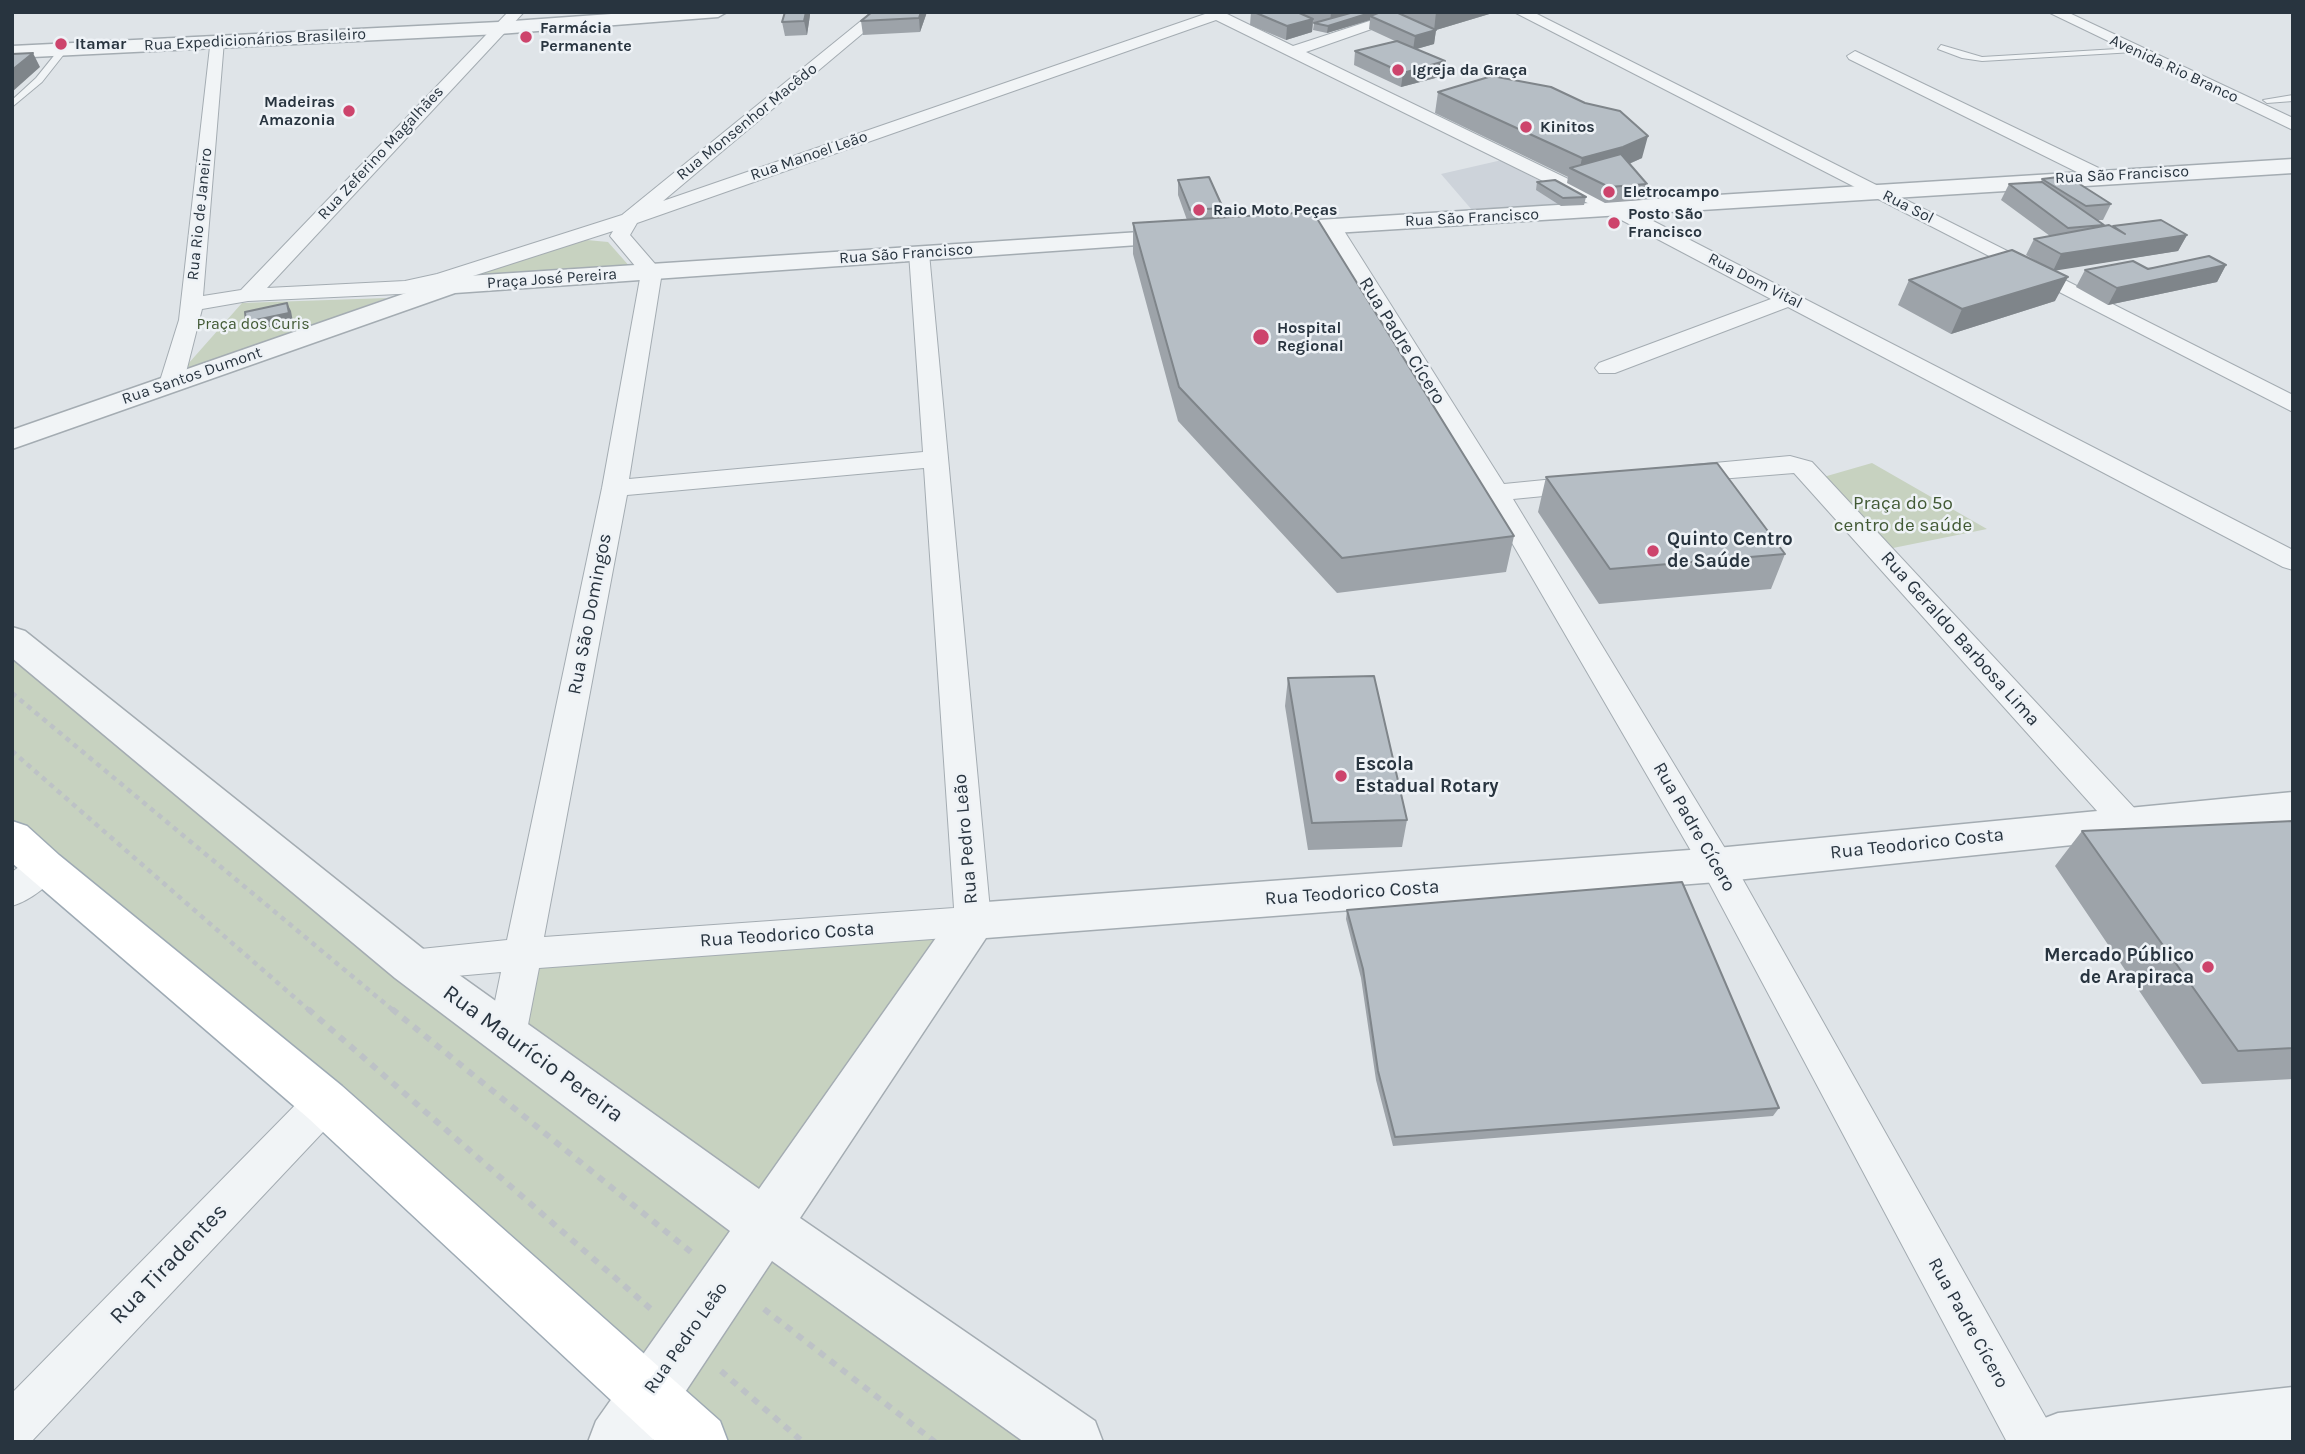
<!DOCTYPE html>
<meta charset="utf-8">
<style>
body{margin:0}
#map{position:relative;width:2305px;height:1454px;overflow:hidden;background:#dfe4e8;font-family:Karla,sans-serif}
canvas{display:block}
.frame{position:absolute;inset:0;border:14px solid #28343f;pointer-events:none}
</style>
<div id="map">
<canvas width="2305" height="1454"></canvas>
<div class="frame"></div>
</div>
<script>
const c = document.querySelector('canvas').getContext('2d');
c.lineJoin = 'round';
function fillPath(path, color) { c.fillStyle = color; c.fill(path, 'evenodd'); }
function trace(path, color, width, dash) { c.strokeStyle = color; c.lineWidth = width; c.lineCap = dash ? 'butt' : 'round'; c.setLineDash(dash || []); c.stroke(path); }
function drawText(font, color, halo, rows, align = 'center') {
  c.font = font + ' Karla,sans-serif'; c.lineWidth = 5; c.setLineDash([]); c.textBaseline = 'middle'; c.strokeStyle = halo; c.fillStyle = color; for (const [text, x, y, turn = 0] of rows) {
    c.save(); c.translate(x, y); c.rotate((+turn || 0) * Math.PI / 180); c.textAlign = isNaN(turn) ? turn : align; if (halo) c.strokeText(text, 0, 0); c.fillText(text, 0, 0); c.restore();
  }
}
fillPath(new Path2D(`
 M1502 160 1584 205 1472 210 1441 174Z`), '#cdd3da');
fillPath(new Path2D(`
 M587 240 608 242 631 268 432 285Z
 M387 298 180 373 242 303Z
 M1872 463 1987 529 1893 548 1820 478Z
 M12 639 506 1034 525 954 973 921 765 1224 1074 1442H699L12 837Z`), '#c7d2c0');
const service = new Path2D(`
 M1941 45 1982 57 2134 48 2138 50 2134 52 1982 61 1962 58 1938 49Z
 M61 47 68 49 42 82 12 107V100L36 78Z
 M2293 95V101L2267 103 2263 100Z`);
const minor = new Path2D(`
 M508 12H524L267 288 405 281 437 274 622 215 872 12H888L663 201 1205 14 1204 12H1223L1293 46 1397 12H1420L1306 52 1624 206 2293 550V570L2283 567 1788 307 1615 373H1599L1595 368 1599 363 1771 299 1610 214 1216 20 637 223 630 235 662 272 629 479 923 452 909 253 912 249H926L929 253 991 921 986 931 973 936 539 968 526 1035 521 1047 507 1052 493 1047 488 1035 501 972 411 980 398 976 392 965 398 954 411 950 507 940 602 488 641 273 610 236 613 231 420 293 248 301 202 309 183 384 179 389H163L159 384 179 320 211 38H221L224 41 203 296 241 290ZM924 468 954 908 544 937 627 495Z
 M1514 12H1533L2293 395V412Z
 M2048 12H2067L2293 118V130Z
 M1855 51 2107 172 2109 176 2107 180H2093L1849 59 1847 56Z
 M1331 220 1338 222 1341 226 1504 484 1585 476 1594 479 1598 484 1594 489 1585 492 1513 499 1729 855 2050 1425 2057 1442H2007L1705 875 1483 493 1321 226 1324 222Z
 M1790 456 1812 462 2139 813 2144 822 2139 831 2127 835 2115 831 1794 473 1682 482 1673 479 1669 474 1673 469 1682 466Z
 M44 853 56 857 61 867C52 884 31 900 12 906V872L32 857Z
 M325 1084 339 1089 345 1102 339 1115 31 1442H12V1393L311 1089Z`);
const tertiary = new Path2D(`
 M639 12H727L718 17 499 34 12 58V46L499 22Z
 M2293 159V173L1270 237 1261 235 1258 230 1261 225 1270 223Z
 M1186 229 1195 231 1198 236 1195 241 455 293 12 449V430L452 277Z
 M12 627 25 631 427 952 759 1189 957 908 973 903 1717 848 2293 792V822L1717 882 986 938 800 1218 1095 1421 1103 1442H1024L772 1261 652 1442H588L596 1421 730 1231 395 978 12 658Z
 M2293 1387V1442H2029L2037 1421 2058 1413Z`);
const primary = new Path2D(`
 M12 821 27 826 59 855 342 1086 720 1421 728 1442H656L308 1118 12 863Z`);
trace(service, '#a4acb2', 2);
trace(minor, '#a4acb2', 2);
trace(tertiary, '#a4acb2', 3);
trace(primary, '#9eaab4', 3);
trace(new Path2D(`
 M12 693 394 1011
 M12 751 310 1011`), '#bdc2c6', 4.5, [5, 5]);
trace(new Path2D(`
 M308 1009 652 1310
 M392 1009 691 1252
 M764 1309 935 1442
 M721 1371 803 1442`), '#bdc2c6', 6, [7, 7]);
fillPath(service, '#f1f4f6');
fillPath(minor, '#f1f4f6');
fillPath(tertiary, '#f1f4f6');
fillPath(primary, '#fff');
fillPath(new Path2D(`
 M927 12 920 32 863 35 861 21Z
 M1251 12H1396L1401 14V12H1496L1436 30 1434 44 1416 49 1445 61 1443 76 1401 87 1354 65 1355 51 1395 41 1369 29 1370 20 1327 33 1313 30 1314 23H1313L1312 32 1286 40 1250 25Z
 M810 15 807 35 785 36 782 22Z
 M1438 92 1642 158 1629 164 1647 184 1643 200 1605 203 1567 183 1568 177 1435 113Z
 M2042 179 2111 204 2103 220H2098L2104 225V226L2112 227 2113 226 2187 235 2178 251 2054 270 2055 301 1951 334 1898 305 1909 280 2043 265 2026 255 2034 239 2050 236 2001 200 2009 184 2041 182Z
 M1178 180 1223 208 1222 218 1514 536 1506 572 1337 593 1178 421 1133 254V223L1187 220 1178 195Z
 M1537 182 1586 197 1584 205 1561 206 1536 190Z
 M2226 265 2217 282 2108 305 2076 287 2085 270Z
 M1546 477 1785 554 1771 589 1599 604 1538 512Z
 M1288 678 1407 820 1402 847 1308 850 1285 706Z
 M2293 821V1079L2202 1084 2055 866 2082 831Z
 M1347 910 1779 1108 1773 1116 1393 1146 1376 1080 1361 978 1346 919Z`), '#9da3a9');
fillPath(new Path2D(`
 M806 12H810V15L807 35 804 21Z
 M921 12H927L920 32 919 18Z
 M1331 12H1394L1370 16V20L1327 33 1328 26 1330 24Z
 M1436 12H1496L1436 30 1434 44 1413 50 1415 36 1434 31Z
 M1313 19 1312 32 1286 40 1287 26Z
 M33 53 40 67 12 92V70Z
 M1445 61 1443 76 1401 87 1403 73Z
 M1648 136 1642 158 1617 169 1579 172 1582 158Z
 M2187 235 2178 251 2053 271 2061 254Z
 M2226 265 2217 282 2108 305 2117 288Z
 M2068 277 2055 301 1951 334 1962 309Z
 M287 303 291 311 293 322 250 331 246 322Z`), '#7f858a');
const building = new Path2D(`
 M785 12H806L804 21 782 22Z
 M872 12H921L919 18 861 21Z
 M1254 12H1297L1313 19 1287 26Z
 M1354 12H1373L1328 26 1314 23Z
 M1381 12H1396L1436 30 1415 36 1370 16Z
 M1397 41 1445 61 1403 73 1355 51Z
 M33 53 12 70V54Z
 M1492 76 1551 87 1585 103 1620 111 1648 136 1623 147 1582 158 1438 92Z
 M1621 154 1647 184 1609 187 1570 168Z
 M2067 176 2111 204 2086 206 2042 179Z
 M1209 177 1223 208 1190 210 1178 180Z
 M1555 180 1586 197 1563 198 1537 182Z
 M2042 182 2104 225 2068 228 2009 184Z
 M1313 212 1514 536 1342 558 1179 387 1133 223Z
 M2161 220 2187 235 2061 254 2034 239 2109 225 2125 234 2113 226Z
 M2012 250 2068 277 1962 309 1909 280Z
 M2209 256 2226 265 2117 288 2085 270 2133 261 2148 269Z
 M287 303 289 313 246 322 245 312Z
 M1717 463 1785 554 1610 569 1546 477Z
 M1374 676 1407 820 1312 823 1288 678Z
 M2293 821V1048L2238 1051 2082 831Z
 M1682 882 1779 1108 1395 1137 1378 1071 1363 969 1347 910Z`);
fillPath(building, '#b6bec5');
trace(building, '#7f858a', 2);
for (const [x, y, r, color] of [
 [526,37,7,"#cd446c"],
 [61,44,7,"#cd446c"],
 [1398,70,7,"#cd446c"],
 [349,111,7,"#cd446c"],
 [1526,127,7,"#cd446c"],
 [1609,192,7,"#cd446c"],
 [1199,210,7,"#cd446c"],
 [1614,223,7,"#cd446c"],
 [1261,337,9,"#cd446c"],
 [1653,551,7,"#cd446c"],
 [1341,776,7,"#cd446c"],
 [2208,967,7,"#cd446c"]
]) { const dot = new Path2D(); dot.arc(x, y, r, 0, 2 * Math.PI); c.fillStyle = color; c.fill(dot); trace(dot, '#eef2f6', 2.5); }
drawText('bold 16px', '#28343f', '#eef2f6', [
 ["Farmácia",540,28],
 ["Permanente",540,46],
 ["Itamar",75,44],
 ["Igreja da Graça",1412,70],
 ["Madeiras",335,102,"right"],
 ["Amazonia",335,120,"right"],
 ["Kinitos",1540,127],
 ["Eletrocampo",1623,192],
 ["Raio Moto Peças",1213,210],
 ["Posto São",1628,214],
 ["Francisco",1628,232],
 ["Hospital",1277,328],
 ["Regional",1277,346]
], 'left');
drawText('16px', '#28343f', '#eef2f6', [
 ["Rua Expedicionários Brasileiro",255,40,-3],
 ["Avenida Rio Branco",2174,69,25],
 ["Rua Monsenhor Macêdo",747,122,-39],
 ["Rua Zeferino Magalhães",381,153,-47],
 ["Rua Manoel Leão",809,156,-19],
 ["Rua São Francisco",2122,175,-3],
 ["Rua Sol",1908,207,27],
 ["Rua Rio de Janeiro",200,214,-84],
 ["Rua São Francisco",1472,218,-3],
 ["Rua São Francisco",906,254,-4],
 ["Praça José Pereira",552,279,-4],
 ["Rua Dom Vital",1755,281,27],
 ["Rua Santos Dumont",192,376,-19]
]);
drawText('16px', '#425a35', '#eef2f6', [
 ["Praça dos Curis",253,324]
]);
drawText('19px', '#28343f', '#eef2f6', [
 ["Rua Padre Cícero",1402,341,58],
 ["Rua São Domingos",590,614,-79],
 ["Rua Geraldo Barbosa Lima",1960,639,48],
 ["Rua Padre Cícero",1694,827,60],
 ["Rua Pedro Leão",966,839,-95],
 ["Rua Teodorico Costa",1917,844,-6],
 ["Rua Teodorico Costa",1352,893,-4],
 ["Rua Teodorico Costa",787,935,-4],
 ["Rua Padre Cícero",1968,1323,61],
 ["Rua Pedro Leão",686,1338,-55]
]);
drawText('19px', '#425a35', '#eef2f6', [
 ["Praça do 5º",1903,504],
 ["centro de saúde",1903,526]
]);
drawText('bold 19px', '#28343f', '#eef2f6', [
 ["Quinto Centro",1667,540],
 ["de Saúde",1667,562],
 ["Escola",1355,765],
 ["Estadual Rotary",1355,787],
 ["Mercado Público",2194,956,"right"],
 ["de Arapiraca",2194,978,"right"]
], 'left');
drawText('23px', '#28343f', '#eef2f6', [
 ["Rua Maurício Pereira",533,1054,36],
 ["Rua Tiradentes",169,1264,-46]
]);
</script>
